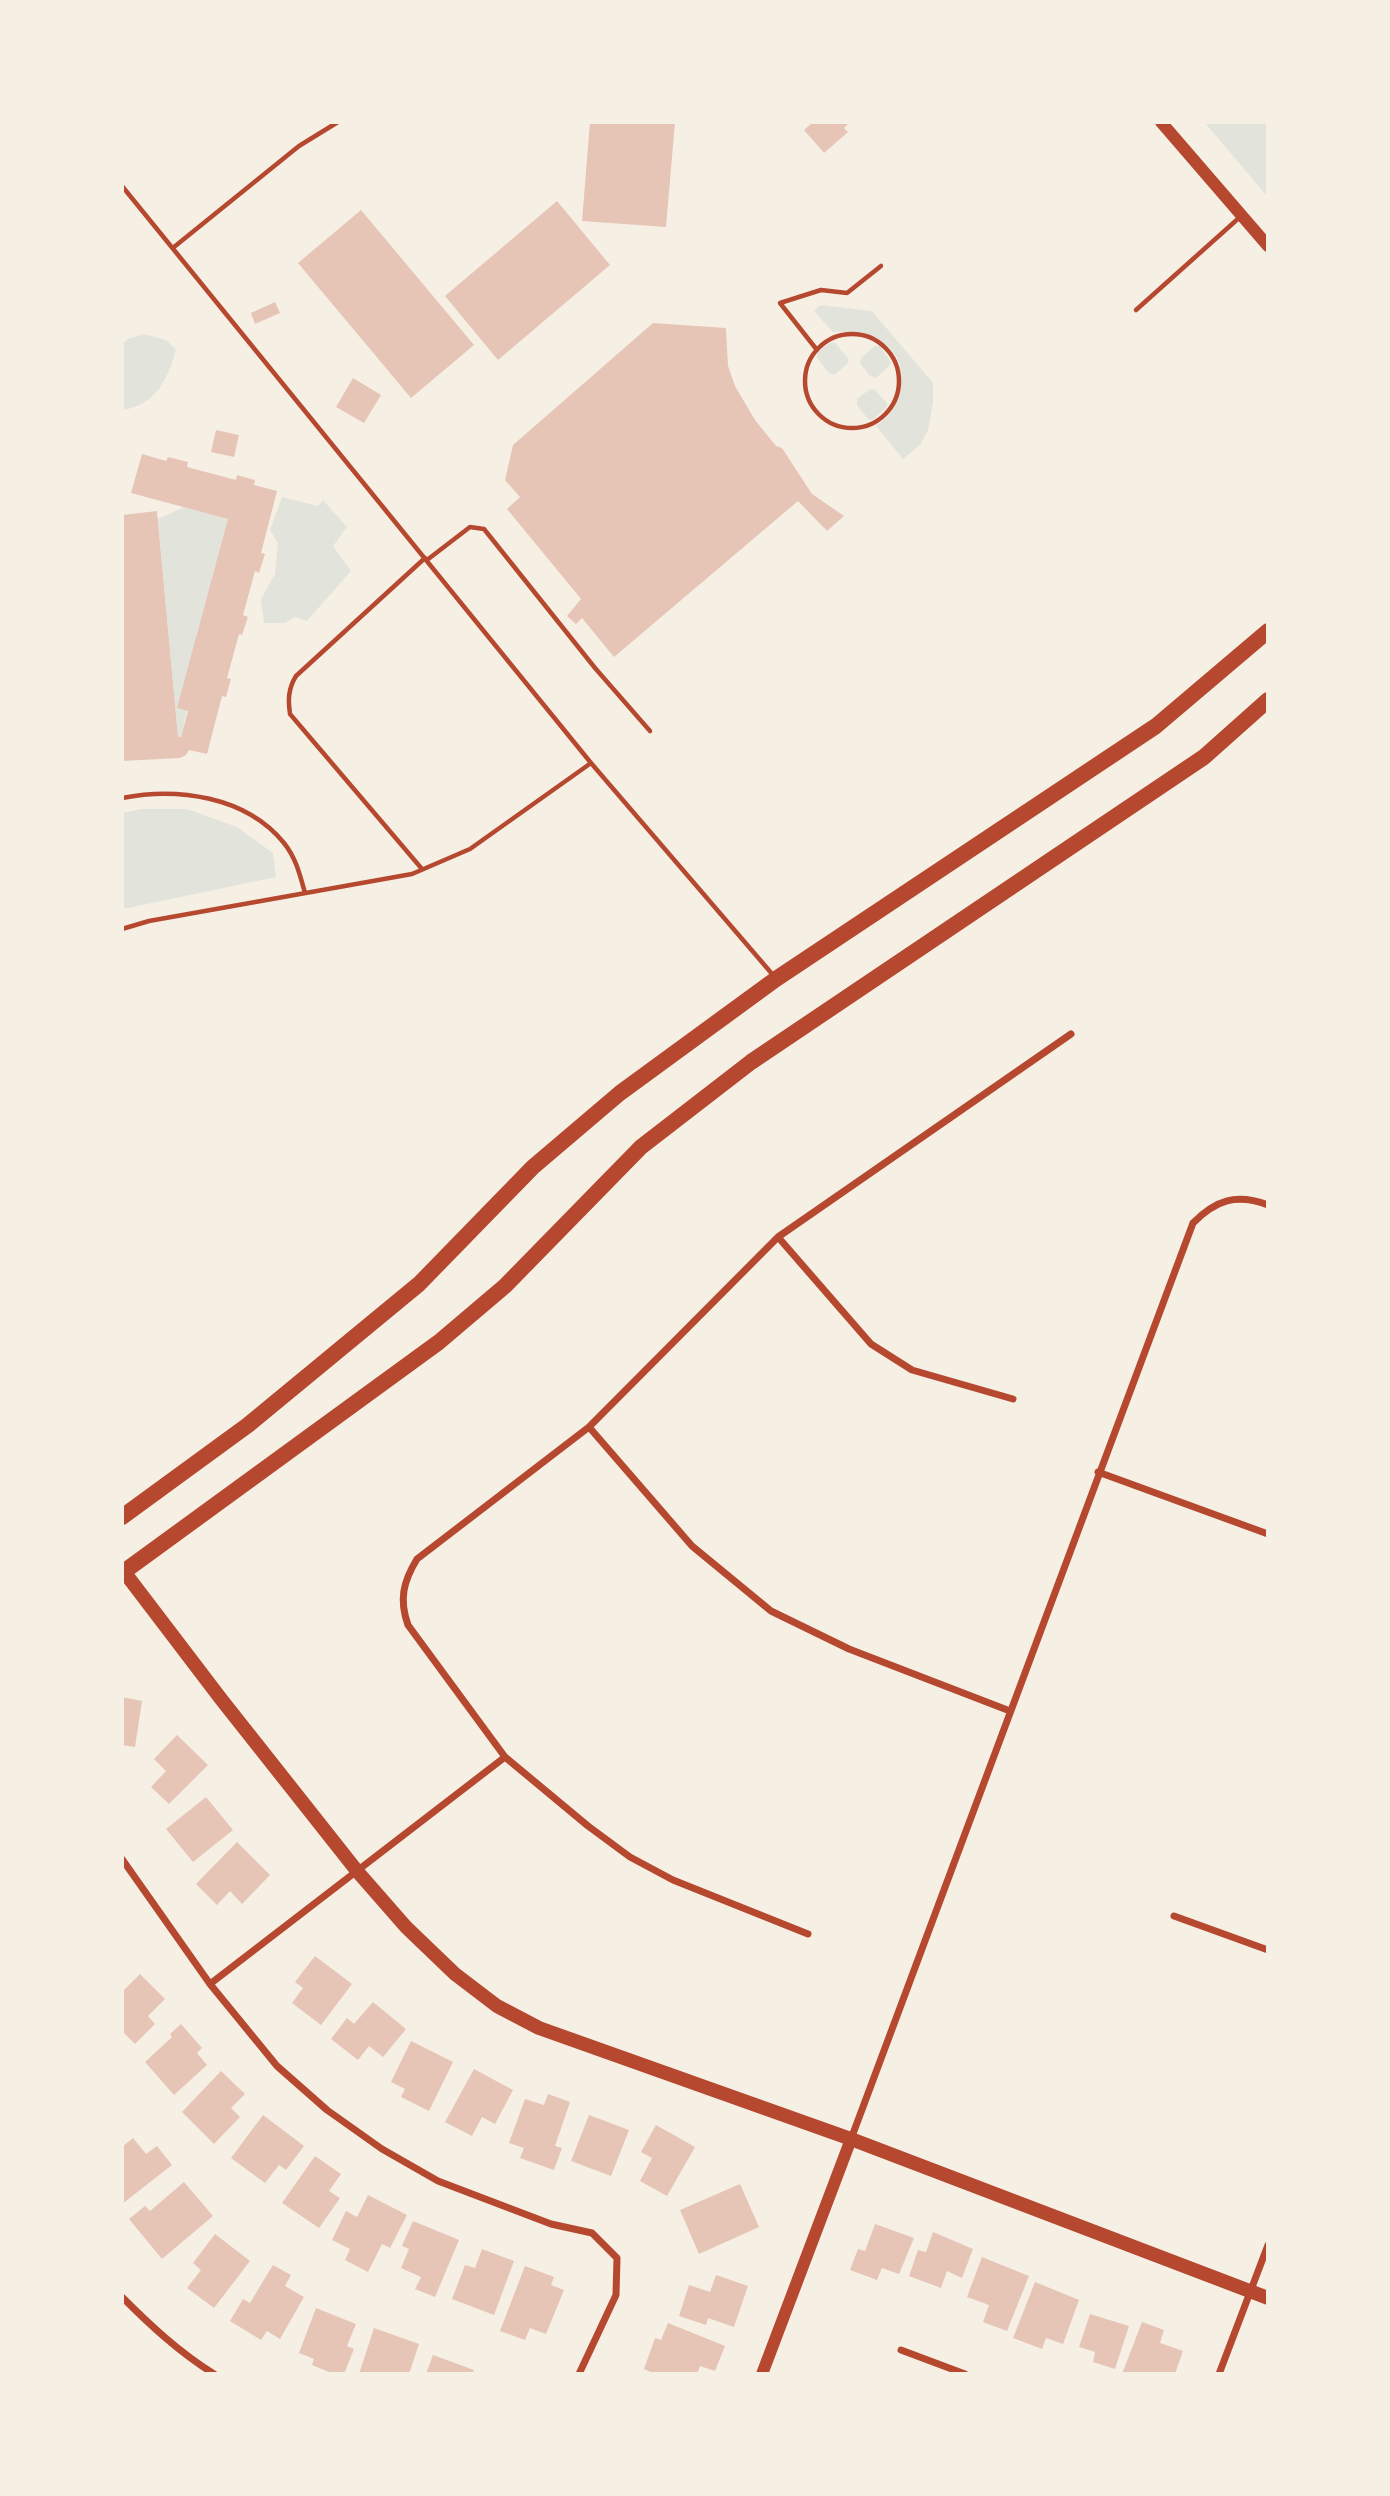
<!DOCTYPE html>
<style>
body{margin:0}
#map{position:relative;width:1390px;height:2496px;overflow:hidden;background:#f6efe4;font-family:Arial,sans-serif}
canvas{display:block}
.frame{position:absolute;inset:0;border:124px solid #f6efe4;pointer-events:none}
</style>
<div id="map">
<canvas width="1390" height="2496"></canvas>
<div class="frame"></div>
</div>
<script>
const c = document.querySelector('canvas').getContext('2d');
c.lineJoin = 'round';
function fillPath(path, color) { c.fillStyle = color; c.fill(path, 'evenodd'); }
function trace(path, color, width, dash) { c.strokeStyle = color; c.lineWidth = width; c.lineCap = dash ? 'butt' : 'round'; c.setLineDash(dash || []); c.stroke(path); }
fillPath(new Path2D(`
 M1205 123H1267V196Z
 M820 305 872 311 933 383V402L928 430 920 445 903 459 876 426C889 417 897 407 900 390 910 346 870 330 833 332L814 311Z
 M144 334 166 340 176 350C167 381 156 404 123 410V344L128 339Z
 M834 342 848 358V363L834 375 829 373 817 358V353L830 343Z
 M875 346H880L891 362 889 366 876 378 870 376 860 363 861 358Z
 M870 389H874L887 403 886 408 872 420 868 419 857 405V399Z
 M282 497 318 506 323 500 347 527 333 546 351 571 307 621 295 617 285 623H264L261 599 275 574 278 543 270 530Z
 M184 507 228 519 181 737H178L158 519Z
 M141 809H187L237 827 273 853 276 877 123 909V813Z`), '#e2e4dc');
fillPath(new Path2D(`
 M590 122H675L666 227 582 221Z
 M813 122H850L844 128 848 132 824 153 804 130Z
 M557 201 610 265 498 360 445 296Z
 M361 210 474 345 411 398 298 263Z
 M275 302 280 313 255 324 251 313Z
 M653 323 726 328 728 366 735 386 755 420 776 446 782 448 812 494 844 516 827 531 798 501 614 657 582 618 576 624 567 616 581 599 507 509 520 497 505 480 513 445Z
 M353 378 381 395 364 423 336 407Z
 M216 430 239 435 234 457 211 452Z
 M142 454 166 461 168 457 188 462 187 467 236 480 237 475 255 480 254 485 277 491 261 553 265 554 259 573 255 571 243 615 248 617 242 635 239 634 227 678 231 679 226 697 222 696 207 754 189 750 186 755 180 758 122 761V515L157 511 178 737H181L188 711 177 708 228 519 131 493Z
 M122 1697 142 1701 135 1747 122 1745Z
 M177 1735 208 1765 169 1804 151 1787 166 1771 154 1759Z
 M206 1797 233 1830 193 1862 166 1829Z
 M237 1842 270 1875 242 1904 230 1891 217 1905 196 1884Z
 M315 1956 352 1984 321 2025 292 2003 303 1988 295 1982Z
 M140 1974 165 1999 148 2016 155 2024 135 2044 122 2031V1992Z
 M373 2002 406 2029 383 2057 369 2046 358 2060 331 2039 347 2018 354 2024Z
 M181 2024 202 2048 197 2053 207 2065 174 2095 145 2062 172 2037 170 2034Z
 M411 2041 453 2062 429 2111 401 2097 405 2089 391 2082Z
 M474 2069 513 2090 495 2124 482 2117 472 2136 445 2122Z
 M221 2071 245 2094 231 2108 240 2117 214 2144 182 2112Z
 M548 2094 570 2102 555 2146 562 2148 554 2170 520 2158 524 2148 509 2143 525 2099 544 2105Z
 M263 2115 304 2146 286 2170 279 2165 265 2183 231 2158Z
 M589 2115 629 2130 611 2176 571 2161Z
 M656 2125 695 2147 667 2196 640 2181 652 2158 641 2152Z
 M133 2138 146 2154 157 2146 172 2165 122 2204V2147Z
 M315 2156 341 2174 329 2191 340 2198 319 2228 282 2203Z
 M184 2182 213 2216 162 2259 129 2219 145 2206 150 2211Z
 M740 2184 759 2227 699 2254 680 2210Z
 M368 2195 407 2215 390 2248 382 2244 368 2272 345 2260 350 2249 332 2240 346 2211 357 2217Z
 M413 2221 459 2240 435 2297 415 2289 421 2277 401 2268 409 2249 402 2246Z
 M875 2224 914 2238 899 2274 882 2268 877 2280 850 2270 858 2249 865 2251Z
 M933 2232 973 2249 962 2278 947 2271 941 2288 909 2276 918 2250 926 2252Z
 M215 2234 250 2261 214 2308 187 2288 201 2270 193 2263Z
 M482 2249 514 2261 494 2315 452 2299 465 2265 475 2268Z
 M982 2257 1029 2276 1007 2331 983 2322 989 2305 967 2297Z
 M273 2265 291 2275 285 2286 304 2297 280 2339 267 2331 261 2340 230 2321 243 2299 250 2303Z
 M525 2266 554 2277 551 2285 564 2290 546 2334 530 2328 525 2340 500 2331Z
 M716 2275 748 2286 734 2327 708 2318 706 2325 679 2316 689 2285 710 2292Z
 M1035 2282 1079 2300 1063 2344 1046 2338 1042 2349 1013 2338Z
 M316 2308 356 2324 347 2346 354 2349 344 2374H334L312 2365 314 2359 299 2353Z
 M1090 2314 1129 2326 1115 2369 1093 2362 1095 2352 1079 2347Z
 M1142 2322 1164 2330 1160 2343 1183 2351 1175 2374H1122Z
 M668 2323 725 2346 715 2371 700 2366 697 2374 676 2372 655 2374 644 2369 655 2338 661 2340Z
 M374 2328 419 2344 409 2374H359Z
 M433 2355 474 2370 472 2374H426Z`), '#e6c5b7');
trace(new Path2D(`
 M805 381a47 47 0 1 1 94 0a47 47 0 1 1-94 0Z
 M817 350 780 303 821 290 847 293 881 266`), '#b5482f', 4.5);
trace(new Path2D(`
 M122 186 591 763
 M174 247 299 146 338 122
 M1136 310 1240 217
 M427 560 470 527 484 529 595 668 650 731
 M122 798C177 787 246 796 284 843 296 858 300 875 305 893
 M422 869 290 714C288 700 288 689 296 676L425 558
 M122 929 149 921 412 874 470 849 591 763 773 975`), '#b5482f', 4.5);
trace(new Path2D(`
 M778 1237 871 1344 912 1370 1013 1399
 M589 1427 692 1546 771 1611 849 1649 1010 1711
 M1098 1472 1268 1534
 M122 1859 210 1984 277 2066 327 2110 382 2149 438 2181 551 2224 592 2233 617 2258 616 2295 579 2374
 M1174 1916 1268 1950
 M808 1934 673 1880 630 1857 588 1826 505 1757 408 1625C399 1600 403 1582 417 1559L589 1427 778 1237 1071 1034
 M210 1984 505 1757
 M851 2139 1193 1223C1216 1200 1236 1193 1268 1205
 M122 2297C151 2326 179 2352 214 2374
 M901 2350 965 2374
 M1219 2374 1268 2245`), '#b5482f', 7);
trace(new Path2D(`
 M1161 122 1268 246
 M762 2374 851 2139`), '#b5482f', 12);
trace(new Path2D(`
 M122 1569 221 1699 357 1871 406 1927 455 1974 497 2006 539 2028 851 2139 1268 2298`), '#b5482f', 14);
trace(new Path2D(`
 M122 1517 248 1425 419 1284 533 1167 620 1093 776 979 1156 726 1268 631
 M122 1573 439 1342 505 1286 641 1147 751 1062 1204 757 1268 700`), '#b5482f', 16);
</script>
